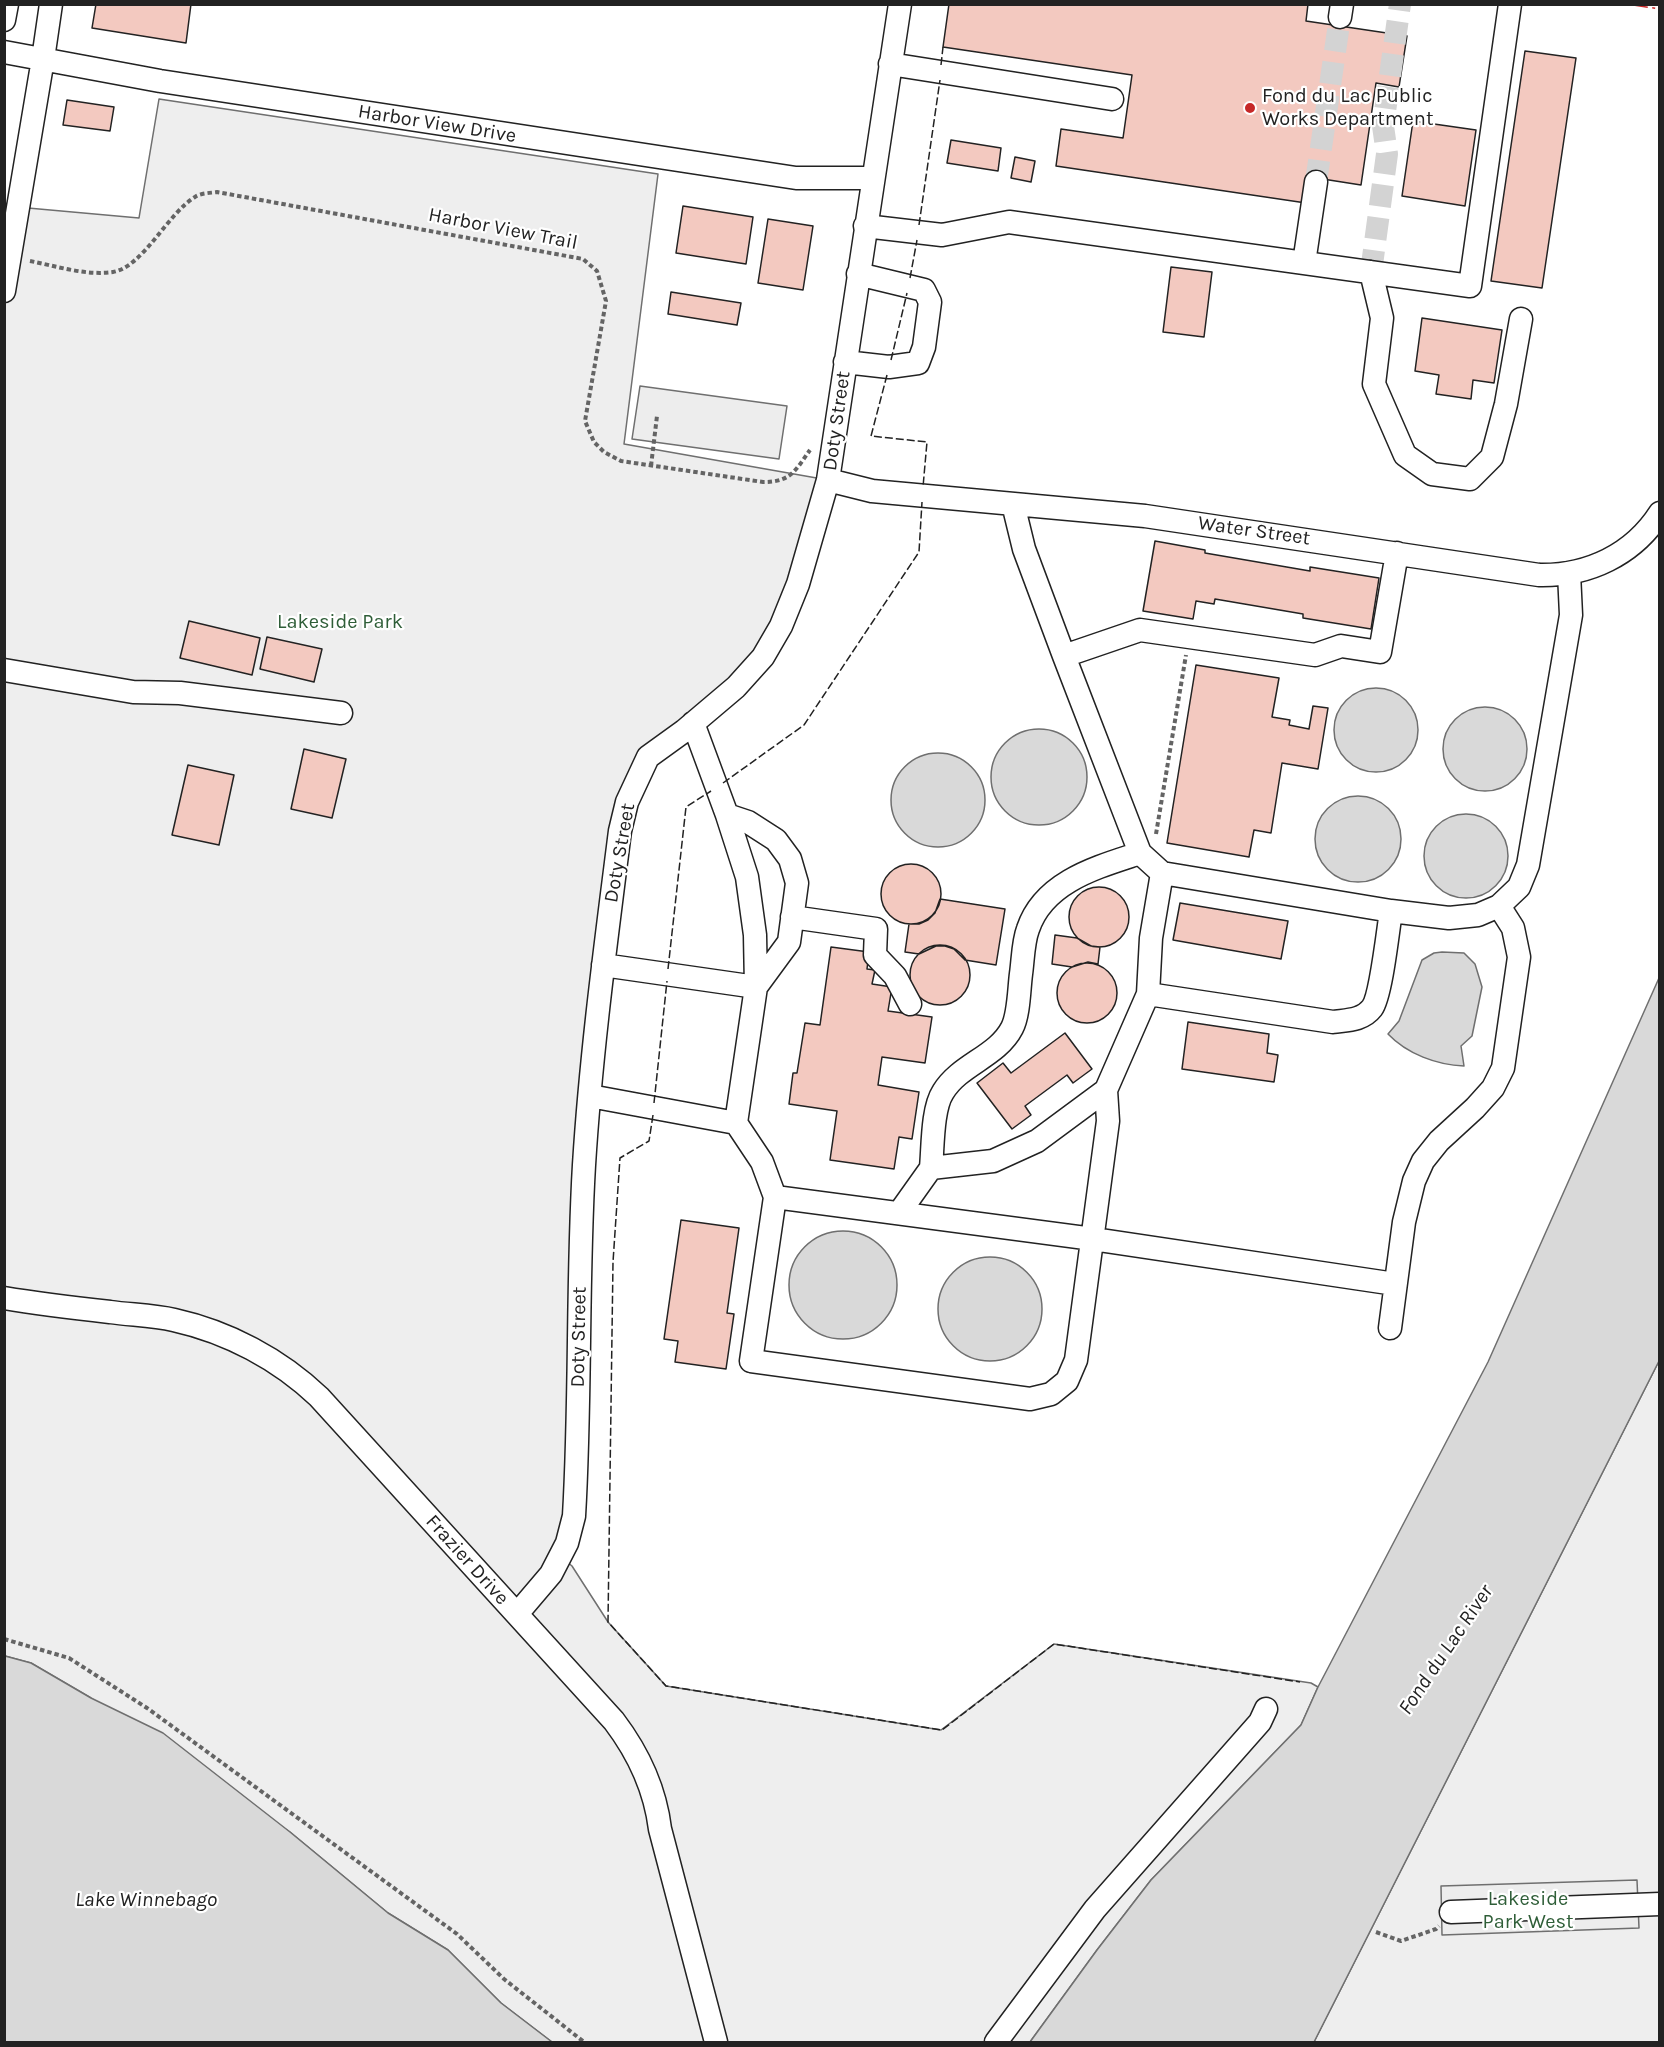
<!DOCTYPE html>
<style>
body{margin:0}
#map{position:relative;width:1664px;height:2047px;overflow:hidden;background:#fff;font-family:Karla,sans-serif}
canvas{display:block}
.frame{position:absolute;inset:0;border:6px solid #222;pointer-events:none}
</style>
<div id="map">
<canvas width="1664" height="2047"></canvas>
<div class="frame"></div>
</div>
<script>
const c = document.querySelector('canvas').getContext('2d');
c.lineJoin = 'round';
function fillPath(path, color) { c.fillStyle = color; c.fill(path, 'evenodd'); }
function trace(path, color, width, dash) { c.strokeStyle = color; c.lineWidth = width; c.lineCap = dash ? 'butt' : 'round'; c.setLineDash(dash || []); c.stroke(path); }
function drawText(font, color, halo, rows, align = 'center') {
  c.font = font + ' Karla,sans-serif'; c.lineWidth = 4.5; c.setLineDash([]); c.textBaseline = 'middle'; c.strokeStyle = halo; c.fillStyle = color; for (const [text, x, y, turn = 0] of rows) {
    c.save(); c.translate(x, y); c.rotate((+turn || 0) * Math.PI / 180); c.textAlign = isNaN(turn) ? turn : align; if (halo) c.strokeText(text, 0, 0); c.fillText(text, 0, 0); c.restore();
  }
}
const green = new Path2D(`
 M159 99 658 174 624 444 828 480 781 626 637 779 597 1009 576 1488 560 1556 572 1566 608 1622 666 1686 941 1730 1054 1644 1311 1683 1318 1687 1301 1725 1151 1880 1097 1950 1030 2042H552L501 2003 448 1950 388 1913 290 1832 91 1698 31 1663 5 1656 4 203 28 208 139 218Z
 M1659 1361V2042H1314Z`);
fillPath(green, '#eee');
trace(green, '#6f6f6f', 1.5);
const parking = new Path2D(`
 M640 386 787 406 779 459 632 439Z
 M1637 1880 1639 1928 1442 1935 1441 1886Z`);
fillPath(parking, '#ededed');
trace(parking, '#6f6f6f', 1.5);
const water = new Path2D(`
 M1334 730a42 42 0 1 1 84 0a42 42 0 1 1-84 0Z
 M1443 749a42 42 0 1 1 84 0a42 42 0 1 1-84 0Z
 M991 777a48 48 0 1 1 96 0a48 48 0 1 1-96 0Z
 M891 800a47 47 0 1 1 94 0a47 47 0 1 1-94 0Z
 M1315 839a43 43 0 1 1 86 0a43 43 0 1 1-86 0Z
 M1424 856a42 42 0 1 1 84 0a42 42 0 1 1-84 0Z
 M1442 952 1464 953 1475 964 1482 987 1472 1036 1461 1046 1464 1066C1437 1065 1407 1054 1388 1034L1399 1021 1422 960 1434 953Z
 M1659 978V1361L1314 2042H1030L1097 1950 1151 1880 1301 1725 1318 1687 1488 1362Z
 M789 1285a54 54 0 1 1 108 0a54 54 0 1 1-108 0Z
 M938 1309a52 52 0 1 1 104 0a52 52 0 1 1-104 0Z
 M5 1656 31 1663 91 1698 163 1733 290 1832 388 1913 448 1950 501 2003 552 2042H5Z`);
fillPath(water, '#d9d9d9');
trace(water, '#6f6f6f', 1.5);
const building = new Path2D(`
 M96 4H191L186 43 92 28Z
 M949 4H1308L1306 21 1407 36 1399 87 1376 83 1361 185 1310 177 1306 203 1056 166 1061 129 1123 138 1132 75 943 47Z
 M1525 51 1576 58 1542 288 1491 281Z
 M67 100 114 107 110 131 63 125Z
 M1413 121 1476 130 1465 206 1402 196Z
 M951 140 1001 148 998 171 947 163Z
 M1015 157 1035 161 1031 182 1011 178Z
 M683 206 753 217 746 264 676 253Z
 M768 219 813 226 803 290 758 283Z
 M1171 267 1212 272 1204 337 1163 332Z
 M671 292 741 303 737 325 668 314Z
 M1422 318 1502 330 1494 383 1473 380 1471 399 1436 394 1439 375 1415 371Z
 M1155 541 1205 550V553L1310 571V567L1379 578 1371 629 1303 618V614L1215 599 1214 604 1196 601 1193 619 1143 611Z
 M189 621 260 638 252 675 180 658Z
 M267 637 322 649 314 682 260 669Z
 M1196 665 1279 678 1272 717 1290 720 1289 725 1309 729 1313 706 1328 708 1318 769 1282 763 1271 833 1254 830 1249 857 1167 843Z
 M304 749 346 759 332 818 291 809Z
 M188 765 234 775 219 845 172 835Z
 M881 894a30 30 0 1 1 60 0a30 30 0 1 1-60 0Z
 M1069 917a30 30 0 1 1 60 0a30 30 0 1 1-60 0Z
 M940 899 1005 909 996 965 965 960 954 949 945 946H936L919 954 905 952 909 924H919L928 920 935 913Z
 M1180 903 1288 921 1281 959 1173 940Z
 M1055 935 1077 938 1091 946 1100 947 1098 964 1088 962 1072 967 1052 964Z
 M910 975a30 30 0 1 1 60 0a30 30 0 1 1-60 0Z
 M831 947 869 952 867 969 875 970 872 984 892 987 888 1011 932 1017 925 1063 882 1057 878 1085 919 1092 912 1139 899 1137 894 1169 830 1160 837 1111 789 1104 793 1073H797L805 1023 820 1025Z
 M1057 993a30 30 0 1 1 60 0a30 30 0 1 1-60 0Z
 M1188 1022 1269 1034 1267 1053 1278 1055 1274 1082 1182 1069Z
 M1065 1033 1092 1069 1073 1083 1067 1075 1025 1106 1031 1115 1012 1129 977 1083 1003 1063 1011 1073Z
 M681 1220 739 1228 727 1313 734 1314 726 1369 675 1362 678 1341 664 1339Z`);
fillPath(building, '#f3c9c0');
trace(building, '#222', 1.5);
trace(new Path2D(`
 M1316 182 1340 17
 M1371 272 1387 154 1383 126 1400 4`), '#d3d3d3', 22, [22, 11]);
const minor = new Path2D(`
 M1340 17 1342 4
 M4 20 7 4
 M4 52 160 81 796 178H872
 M890 64 1112 99
 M865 226 942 235 1009 222 1470 286 1510 4
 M1304 263 1316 182
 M1371 272 1382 318 1374 384 1405 455 1432 474 1470 479 1492 457 1506 404 1521 319
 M4 291 43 59 51 4
 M845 362 889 367 918 363 924 347 930 302 924 290 858 274
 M828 480 872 491 1145 516 1539 575C1588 576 1633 555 1660 513
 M1013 504 1024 549 1064 656 1140 853 1162 873 1391 911 1449 918 1478 915 1499 906 1519 887 1528 865 1571 615 1569 573
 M1064 656 1140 630 1315 655 1341 646 1380 652 1397 553
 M4 670 133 692 180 693 341 713
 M693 723 727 815 747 877 755 935 756 987 736 1123 762 1162 775 1197 751 1361 1030 1399 1051 1394 1067 1381 1076 1360 1108 1121 1106 1090 1148 994 1151 938 1162 873
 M792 917 876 929 875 955 895 976 910 1004
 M603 965 756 987 789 942 797 883 790 859 776 840 748 822 727 815
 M1148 994 1333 1022C1346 1020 1362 1021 1372 1008 1381 996 1388 930 1391 911
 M590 1096 736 1123
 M931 1168C933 1147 932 1109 943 1092 960 1064 997 1057 1012 1028 1019 1015 1019 989 1021 974 1023 960 1023 942 1028 929 1044 881 1098 867 1140 853
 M775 1197 1093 1239 1395 1284
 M899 1213 931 1168 993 1161 1037 1141 1106 1090
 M4 1298C40 1304 74 1308 110 1312 131 1315 153 1315 174 1320 228 1332 279 1359 319 1397L614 1721C639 1754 655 1788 660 1829L716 2042
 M1390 1328 1404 1222 1414 1181 1423 1161 1439 1141 1475 1108 1493 1088 1503 1068 1519 957 1513 928 1499 906
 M517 1614 551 1574 567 1543 574 1516C581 1399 577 1282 584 1165 591 1053 606 942 620 831L627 802 648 757 684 731 736 687 763 657 781 626 798 584 828 480 900 4
 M1451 1912 1660 1904
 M996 2042 1095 1909 1260 1722 1266 1709`);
trace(minor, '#222', 25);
trace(new Path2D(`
 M30 261C56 266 86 276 113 272 143 267 168 213 195 197 200 193 211 193 217 192L583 259 597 271 606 301 585 421 594 442 604 452 621 461 763 482C791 482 795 471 810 450
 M651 466 657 416
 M1156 834 1186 655
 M4 1639 69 1658 147 1708 457 1934 504 1979 584 2042
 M1376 1932 1401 1941 1436 1929 1439 1926`), '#646464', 4, [4.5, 3]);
trace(minor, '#fff', 22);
trace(new Path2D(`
 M941 65 943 47
 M919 225 940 80
 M910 278 917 240
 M891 360 907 293
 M887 375 871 436 927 442 923 487
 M723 783 804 725 919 552 922 502
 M668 969 686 807 711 791
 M654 1103 667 981
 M653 1115 649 1141 620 1158 613 1262 608 1622 666 1686 942 1730 1054 1644 1300 1682`), '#222', 1.5, [8, 3]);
trace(new Path2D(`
 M1627 4 1660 9`), '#c62828', 1.5, [21, 4.5, 3, 4.5]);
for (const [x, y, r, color] of [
 [1250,108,6,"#c62828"]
]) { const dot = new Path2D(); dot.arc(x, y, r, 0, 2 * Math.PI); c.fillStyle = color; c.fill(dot); trace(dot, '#fff', 2); }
drawText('20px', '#222', '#fff', [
 ["Fond du Lac Public",1262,96],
 ["Works Department",1262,119]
], 'left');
drawText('20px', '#222', '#fff', [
 ["Harbor View Drive",437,124,9],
 ["Harbor View Trail",503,229,11],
 ["Doty Street",837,421,-82],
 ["Water Street",1254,531,8],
 ["Doty Street",620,853,-80],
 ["Doty Street",579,1337,-89],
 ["Frazier Drive",467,1560,48]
]);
drawText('20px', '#2f5e38', '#fff', [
 ["Lakeside Park",340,622],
 ["Lakeside",1528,1899],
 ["Park West",1528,1922]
]);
drawText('italic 21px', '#222', '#fff', [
 ["Fond du Lac River",1446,1650,-56],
 ["Lake Winnebago",146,1900]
]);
</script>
